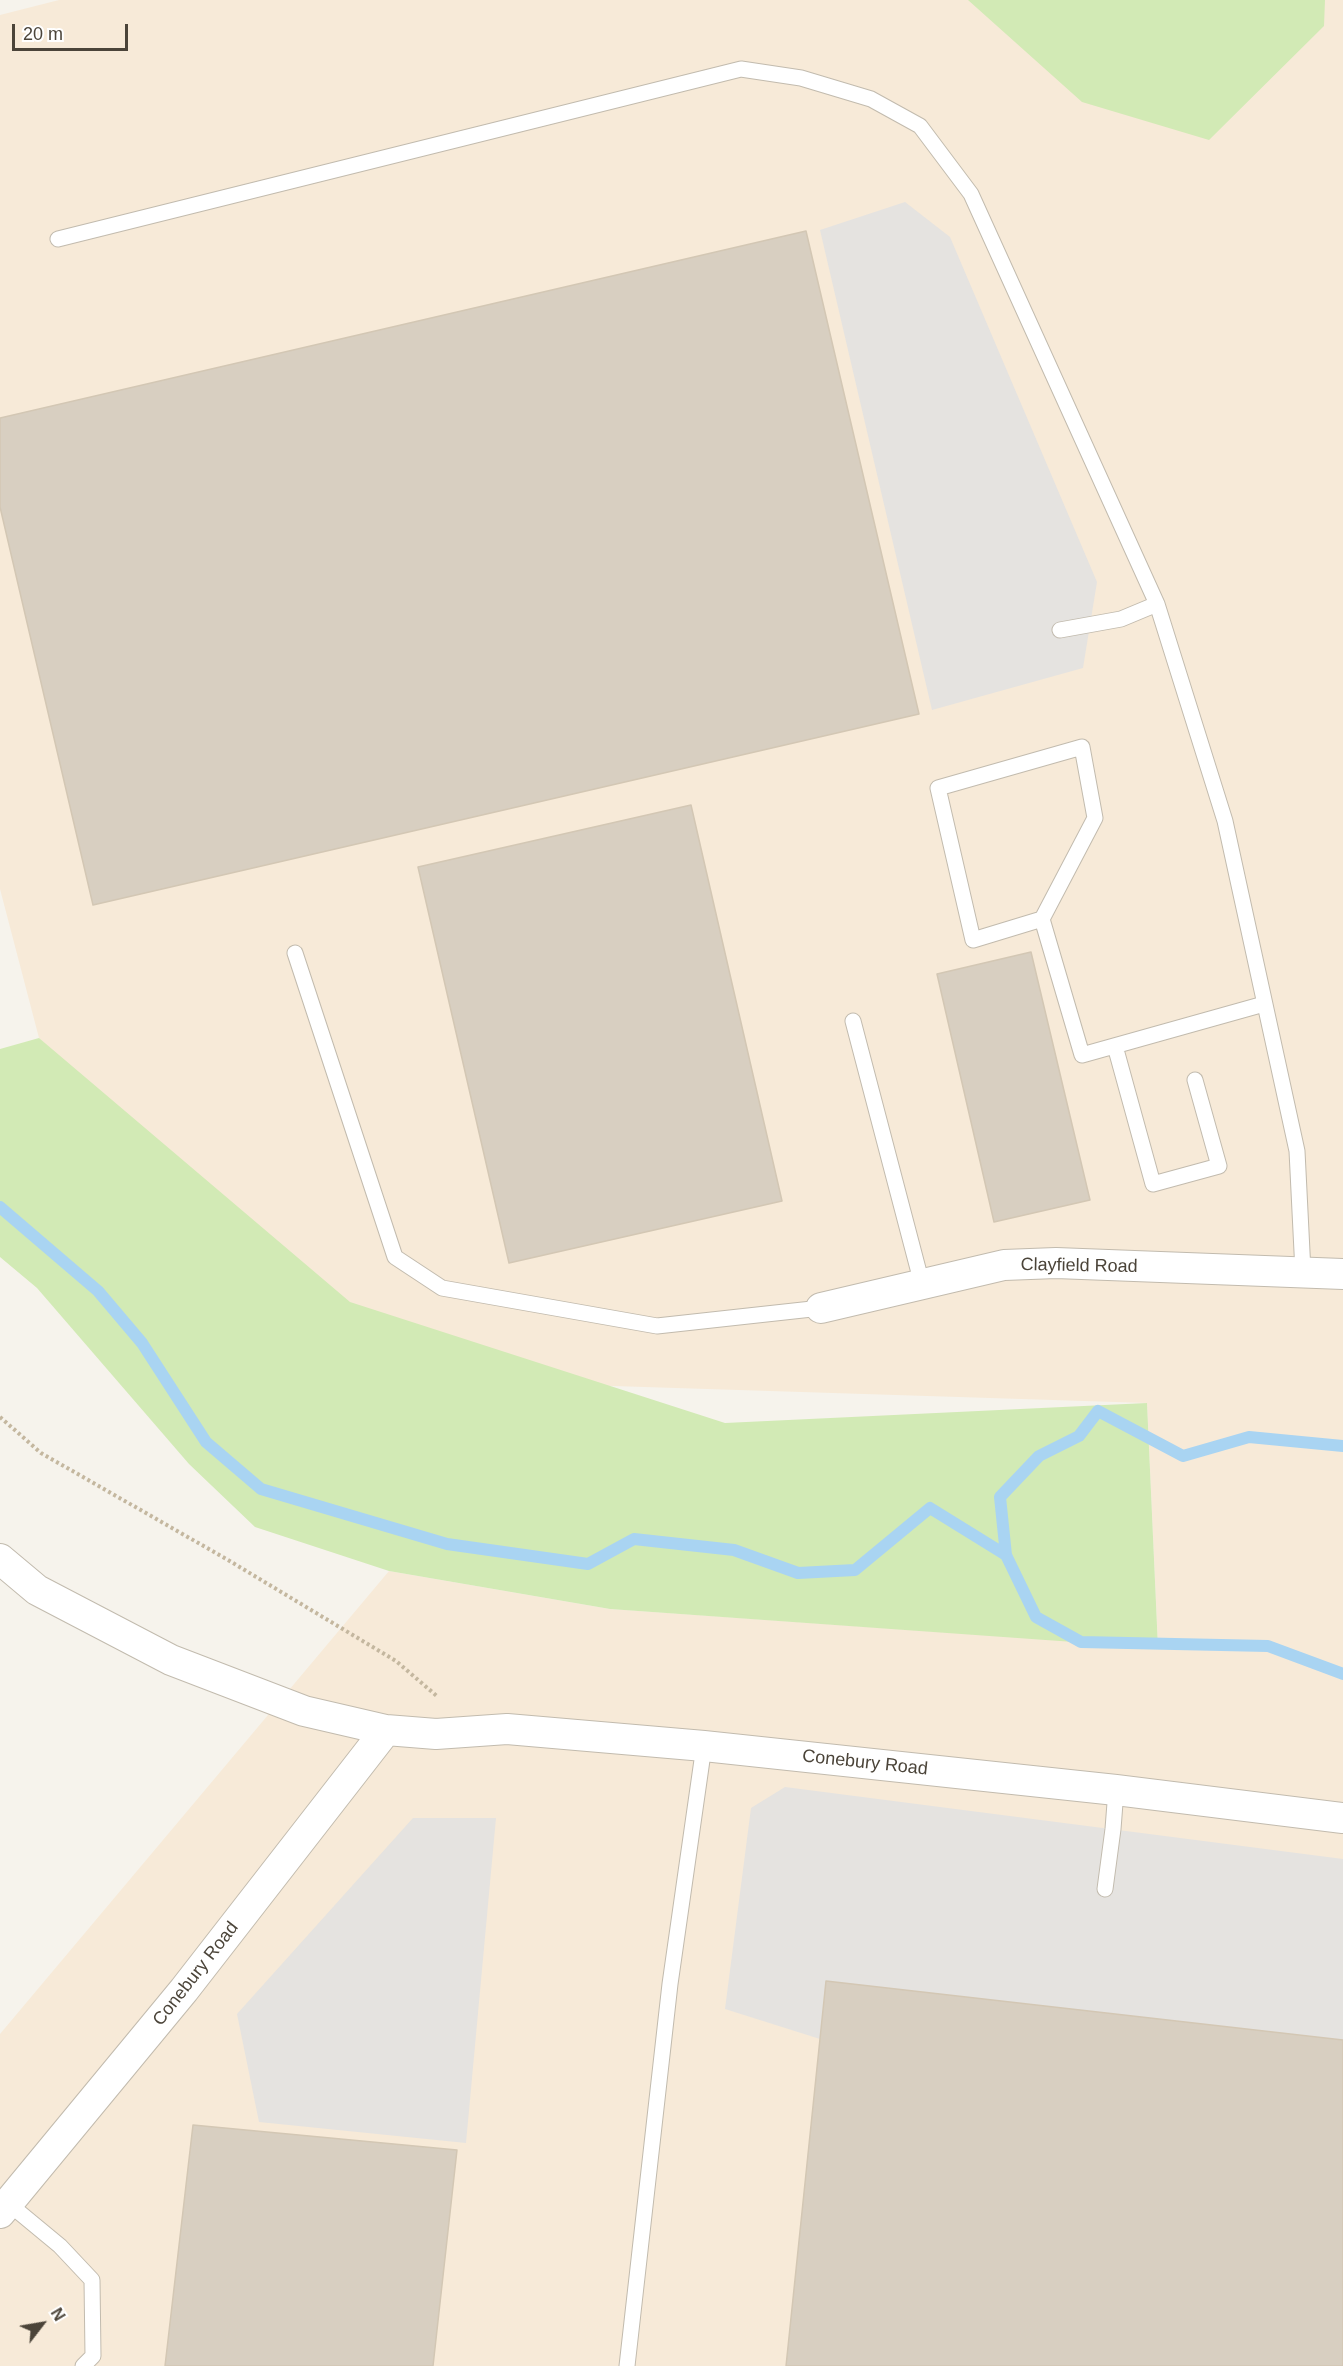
<!DOCTYPE html>
<style>
body{margin:0}
#map{position:relative;width:1343px;height:2366px;overflow:hidden;background:#f6f3ec;font-family:Arial,sans-serif}
canvas{display:block}
.north{position:absolute;left:12px;top:2294px;width:60px;height:60px;-webkit-text-stroke:4px #fff;paint-order:stroke;rotate:59deg;font-size:16px;font-weight:700;line-height:24px;text-align:center;color:#4b4439}
.north::after{content:'';display:block;margin:auto;width:21px;height:27px;background:#4b4439;clip-path:polygon(50% 0,100% 100%,50% 72%,0 100%)}
.scale{position:absolute;left:12px;top:24px;width:116px;height:27px;box-sizing:border-box;border:3px solid #4b4439;border-top:0;padding-left:8px;font-size:18px;line-height:21px;white-space:nowrap;color:#4b4439;-webkit-text-stroke:4px #fff;paint-order:stroke}
</style>
<div id="map">
<canvas width="1343" height="2366"></canvas>
<div class="north">N</div>
<div class="scale">20 m</div>
</div>
<script>
const c = document.querySelector('canvas').getContext('2d');
c.lineJoin = 'round';
function fillPath(path, color) { c.fillStyle = color; c.fill(path, 'evenodd'); }
function trace(path, color, width, dash) { c.strokeStyle = color; c.lineWidth = width; c.lineCap = dash ? 'butt' : 'round'; c.setLineDash(dash || []); c.stroke(path); }
function drawText(font, color, halo, rows, align = 'center') {
  c.font = font + ' Arial,sans-serif'; c.lineWidth = 5; c.setLineDash([]); c.textBaseline = 'middle'; c.strokeStyle = halo; c.fillStyle = color; for (const [text, x, y, turn = 0] of rows) {
    c.save(); c.translate(x, y); c.rotate((+turn || 0) * Math.PI / 180); c.textAlign = isNaN(turn) ? turn : align; if (halo) c.strokeText(text, 0, 0); c.fillText(text, 0, 0); c.restore();
  }
}
fillPath(new Path2D(`
 M59 0H1343V2366H0V2034L389 1571 610 1609 1158 1647 1147 1403 393 1379 39 1038 0 889V15Z`), '#f7ead8');
fillPath(new Path2D(`
 M968 0H1325L1324 26 1209 140 1082 102Z
 M39 1038 350 1302 725 1423 1147 1403 1158 1648 610 1609 389 1571 255 1527 189 1464 37 1288 0 1257V1049Z`), '#d2eab5');
fillPath(new Path2D(`
 M905 202 950 237 1097 582 1083 668 932 710 820 230Z
 M785 1787 1343 1859V2040L827 1981 820 2039 725 2009 751 1808Z
 M413 1818H496L466 2143 259 2122 237 2014Z`), '#e5e3e0');
trace(new Path2D(`
 M0 1207 98 1291 142 1343 206 1442 261 1489 447 1544 588 1564 634 1539 734 1550 798 1573 855 1570 930 1508 1006 1555 1000 1497 1039 1456 1079 1436 1098 1411 1183 1456 1249 1437 1343 1446
 M1006 1555 1036 1617 1081 1642 1268 1646 1343 1674`), '#a9d4f2', 12);
const building = new Path2D(`
 M806 231 919 714 93 905 0 507V418Z
 M691 805 782 1201 509 1263 418 867Z
 M1031 952 1090 1200 994 1222 937 974Z
 M826 1981 1343 2040V2366H786Z
 M193 2125 457 2150 433 2366H165Z`);
fillPath(building, '#d8cfc1');
trace(building, '#d3c7b4', 1.5);
const service = new Path2D(`
 M58 239 741 69 801 78 871 99 920 126 971 194 1157 604 1225 821 1297 1151 1303 1272
 M1060 630 1121 619 1157 604
 M1042 919 973 940 938 788 1082 747 1095 818 1042 919 1082 1055 1264 1004
 M295 953 395 1257 442 1288 657 1326 821 1308
 M853 1021 922 1284
 M1115 1046 1153 1184 1219 1166 1195 1080
 M1105 1889 1113 1829 1116 1790
 M8 2203 60 2246 92 2280 93 2356 83 2366
 M627 2366 670 1984 704 1746`);
const minor = new Path2D(`
 M821 1308 1004 1265 1056 1263 1343 1274
 M0 1559 37 1590 171 1660 304 1711 386 1730 436 1734 507 1729 704 1746 1116 1790 1343 1818
 M0 2213 184 1990 386 1730`);
trace(service, '#c2bbae', 17);
trace(minor, '#c2bbae', 32);
trace(new Path2D(`
 M0 1417 41 1453 228 1560 396 1661 438 1697`), '#c4b79f', 4, [3, 3]);
trace(service, '#fff', 15);
trace(minor, '#fff', 30);
drawText('18px', '#4b4439', '#fff', [
 ["Clayfield Road",1079,1266,1],
 ["Conebury Road",865,1763,6],
 ["Conebury Road",196,1974,-52]
]);
</script>
